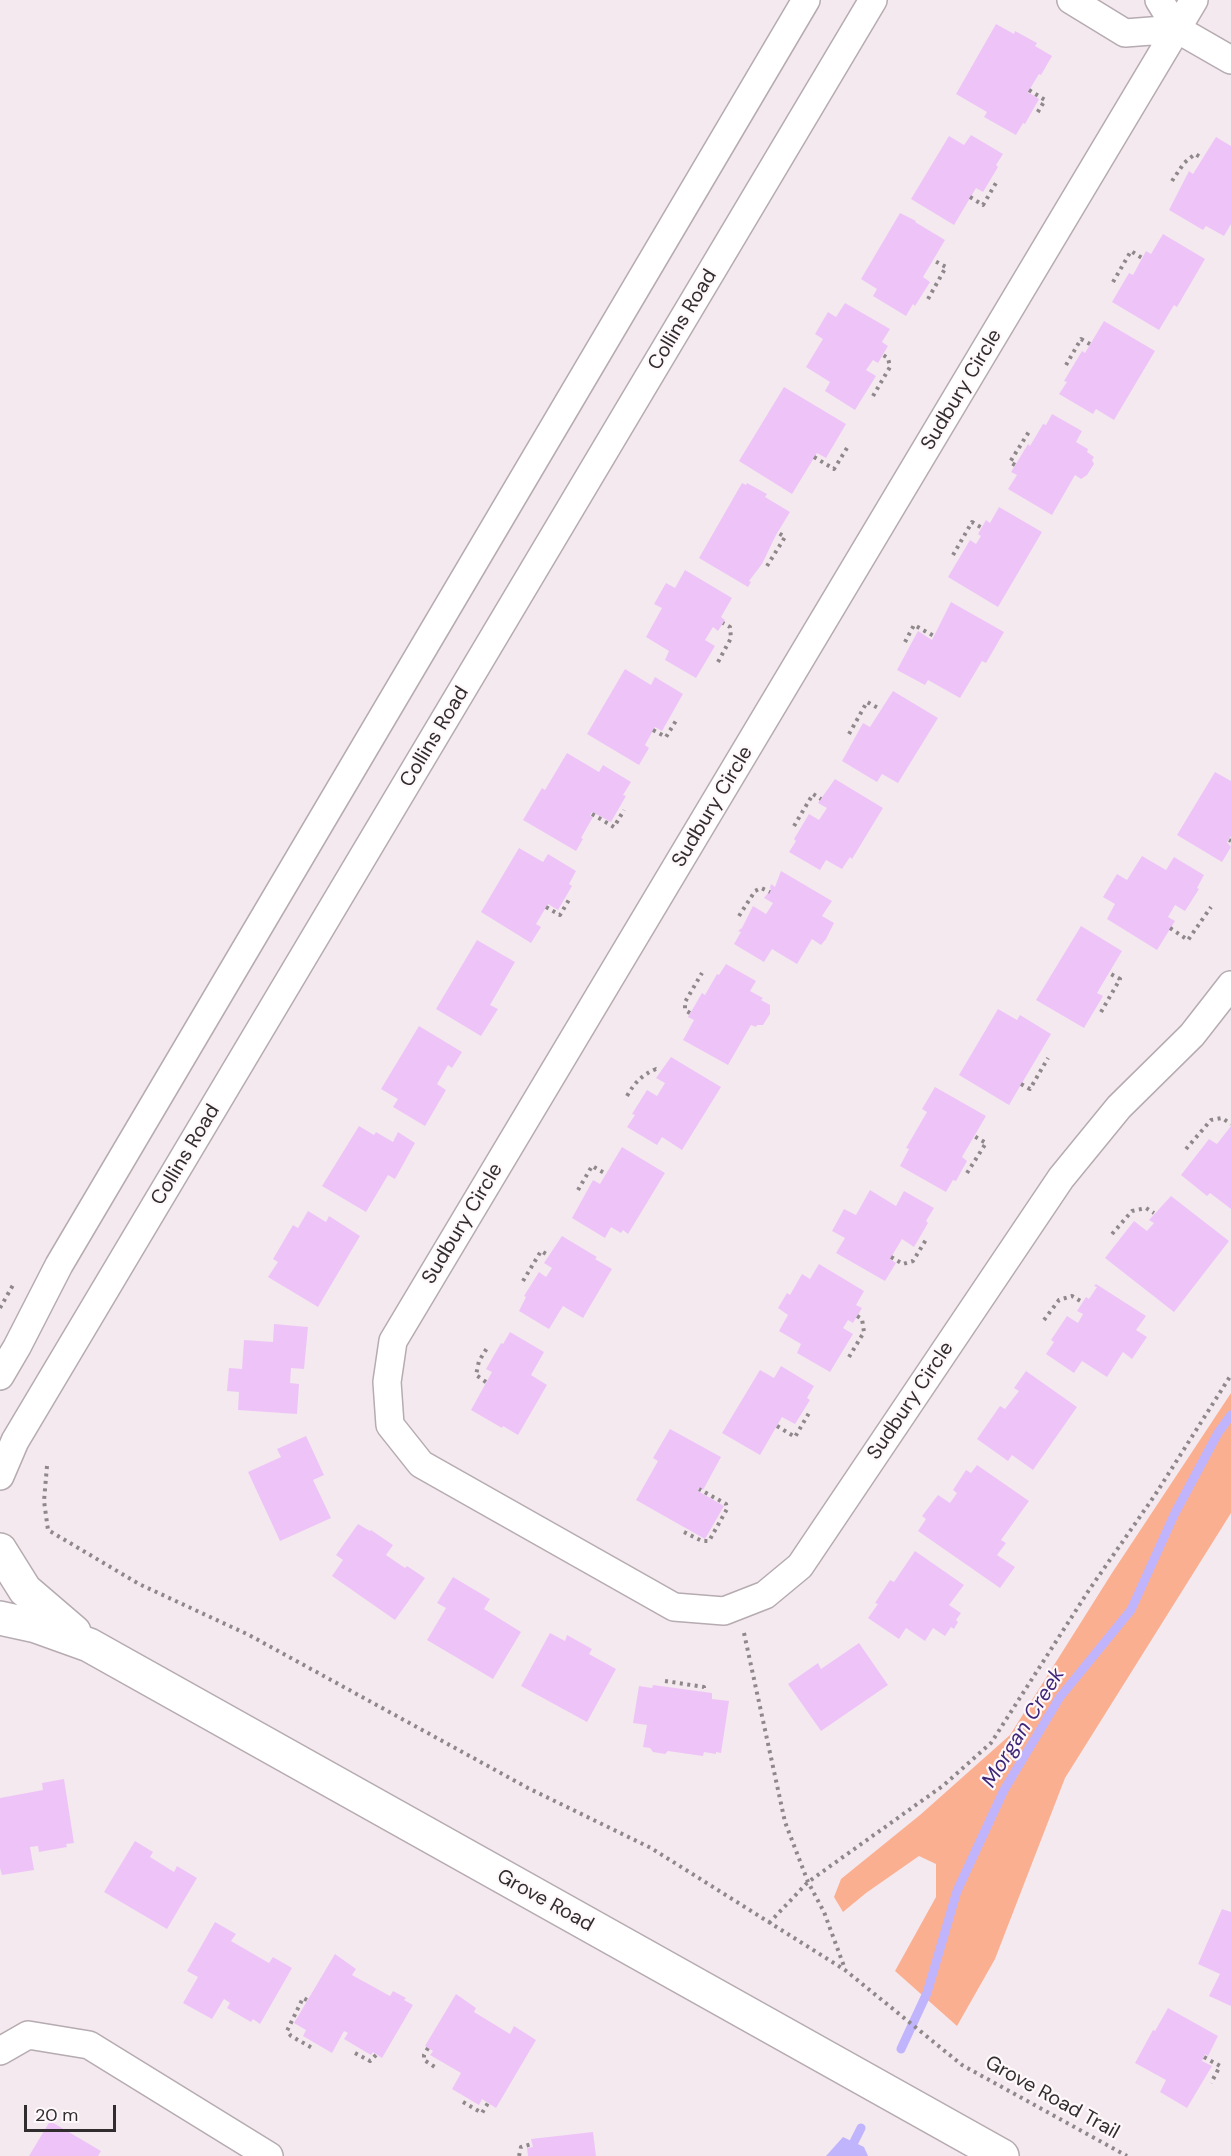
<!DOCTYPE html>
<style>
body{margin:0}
#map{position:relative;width:1231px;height:2156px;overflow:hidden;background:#f4e9ef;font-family:"DM Sans",sans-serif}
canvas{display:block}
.scale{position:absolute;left:24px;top:2105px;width:92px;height:27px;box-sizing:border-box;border:3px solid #312d2f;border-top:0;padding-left:8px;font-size:18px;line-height:21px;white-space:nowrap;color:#312d2f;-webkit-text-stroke:4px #fff8fb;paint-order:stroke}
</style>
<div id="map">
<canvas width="1231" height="2156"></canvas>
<div class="scale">20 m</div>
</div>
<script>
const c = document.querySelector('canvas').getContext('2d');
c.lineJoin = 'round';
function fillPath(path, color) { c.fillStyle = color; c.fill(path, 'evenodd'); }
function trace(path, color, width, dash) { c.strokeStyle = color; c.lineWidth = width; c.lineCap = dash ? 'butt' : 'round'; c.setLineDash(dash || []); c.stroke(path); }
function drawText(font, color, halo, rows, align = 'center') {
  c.font = font + ' "DM Sans",sans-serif'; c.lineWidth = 4.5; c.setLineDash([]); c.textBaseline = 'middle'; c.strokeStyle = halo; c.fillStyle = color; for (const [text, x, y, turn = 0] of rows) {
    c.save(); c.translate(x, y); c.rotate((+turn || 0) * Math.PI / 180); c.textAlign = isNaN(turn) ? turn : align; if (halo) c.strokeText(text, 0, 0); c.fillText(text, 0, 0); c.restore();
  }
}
fillPath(new Path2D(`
 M1231 1393V1513L1065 1778 995 1959 957 2026 895 1971 936 1897V1864L919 1856 866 1893 843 1912 834 1897 841 1879 920 1815 1010 1735 1112 1573Z`), '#fbaf91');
fillPath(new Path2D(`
 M843 2137 864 2147 868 2156H826Z`), '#c0b4fd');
trace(new Path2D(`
 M901 2049 927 1993 957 1891 1004 1790 1060 1697 1131 1610 1175 1513 1218 1433 1231 1415
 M847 2156 861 2128`), '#c0b4fd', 9);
fillPath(new Path2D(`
 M996 24 1014 34 1015 31 1037 43 1035 46 1052 56 1041 75 1039 74 1028 92 1039 99 1025 124 1023 123 1016 135 984 117 987 112 956 94Z
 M971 135 1003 154 996 165 998 167 983 192 976 188 954 225 911 199 949 136 964 145Z
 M1216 137 1231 146V224L1224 236 1206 226 1203 230 1169 210 1189 171 1193 174Z
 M900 213 916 221 915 222 945 240 923 277 930 282 915 306 913 304 906 316 873 296 877 289 861 279Z
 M1163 234 1205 259 1177 307 1174 305 1159 330 1112 302 1129 273 1133 275 1146 251 1151 254Z
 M845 303 890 329 882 342 888 346 878 363 873 360 866 370 876 376 855 410 825 391 830 382 806 367 823 339 815 334 828 312 836 317Z
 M1104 321 1155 351 1114 420 1096 409 1093 414 1059 394 1067 382 1064 381 1082 351 1085 353Z
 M784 387 846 424 826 458 817 453 792 494 739 461Z
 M1052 414 1082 431 1076 442 1088 449 1087 452 1094 457 1092 460 1094 464 1087 475 1081 479 1075 475 1052 515 1008 489 1017 475 1011 472 1028 444 1030 446 1043 424 1046 425Z
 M742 483 746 485 747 483 767 494 765 497 790 512 776 535 762 564 749 581 751 582 748 587 699 558Z
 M999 507 1042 532 998 607 948 577 970 540 976 544 981 536 978 534 986 520 990 523Z
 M685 570 732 598 721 617 725 620 718 631 713 627 705 640 715 646 696 678 665 660 669 651 646 637 662 608 654 604 666 583 675 588Z
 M951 602 1004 632 986 663 982 661 960 698 928 680 925 685 897 670 918 631 932 640Z
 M625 669 651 685 655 677 683 694 662 731 655 727 645 745 649 748 639 765 587 734Z
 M893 691 938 718 898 783 882 774 877 782 842 761 863 723 870 727Z
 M567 753 599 772 603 765 631 782 623 795 626 796 611 822 592 812 590 816 593 817 581 838 583 839 576 851 523 820 542 788 545 790Z
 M1215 772 1231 781V836L1227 842 1231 847 1222 862 1177 835Z
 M835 779 883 808 852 859 850 857 842 869 826 860 820 870 789 852 796 841 794 839 809 814 819 820 827 808 818 803Z
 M519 848 543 862 548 854 576 871 569 884 572 886 558 910 548 904 536 924 541 927 531 943 481 912Z
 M1142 856 1166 870 1174 857 1204 875 1197 888 1199 889 1185 911 1175 905 1168 917 1175 921 1157 950 1107 919 1115 904 1103 897 1117 874 1127 880Z
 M781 871 832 901 822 916 834 923 826 939 821 945 812 939 797 964 772 949 764 962 734 944 741 932 738 931 742 928 753 906 766 914 773 903 764 898 771 889 770 888 771 884 775 887Z
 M1081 926 1122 951 1097 993 1103 996 1084 1028 1036 1000Z
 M477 940 515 962 490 1005 498 1009 481 1036 436 1009Z
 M726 964 756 981 750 991 763 998 761 1000 770 1005V1014L763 1025H757L756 1027 751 1025 728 1065 683 1040 694 1020 688 1017 702 993 705 995 717 974 719 975Z
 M998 1009 1017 1020 1020 1015 1051 1034 1009 1105 959 1075Z
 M419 1026 462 1052 452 1068 448 1065 437 1084 446 1090 425 1126 393 1107 398 1099 381 1089Z
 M671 1057 721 1087 682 1150 662 1137 657 1145 627 1127 635 1115 632 1114 647 1090 657 1096 665 1083 656 1078Z
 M935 1087 986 1116 962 1157 967 1161 956 1181 953 1180 946 1192 900 1166 909 1149 906 1148 927 1112 922 1109Z
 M359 1126 374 1135 376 1132 393 1142 398 1132 415 1143 395 1179 388 1175 366 1212 322 1186Z
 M1231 1126V1209L1210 1193 1207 1196 1181 1175 1209 1139 1217 1144Z
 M622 1147 665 1173 628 1234 623 1230 621 1233 611 1227 605 1238 572 1218 593 1180 600 1184Z
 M870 1190 896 1206 904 1191 934 1208 926 1221 928 1223 914 1247 902 1239 890 1259 896 1263 885 1281 836 1253 845 1238 832 1231 844 1209 856 1215Z
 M1171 1196 1229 1241 1174 1312 1105 1258 1134 1221 1147 1231 1154 1223 1149 1220Z
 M308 1211 326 1222 329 1216 360 1236 318 1307 268 1277 278 1262 273 1259 293 1225 298 1228Z
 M562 1236 597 1257 595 1259 612 1269 583 1318 563 1306 549 1329 519 1311 526 1297 524 1296 539 1272 546 1277 552 1268 544 1263Z
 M819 1264 864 1291 856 1305 862 1308 853 1323 848 1320 843 1328 853 1334 830 1372 797 1353 801 1344 779 1331 788 1315 778 1308 787 1293 790 1295 802 1274 810 1279Z
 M1096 1284 1146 1316 1136 1330 1147 1337 1132 1359 1123 1352 1107 1377 1082 1361 1074 1373 1046 1354 1054 1342 1051 1340 1067 1316 1078 1323 1083 1314 1077 1311 1086 1297 1089 1299 1097 1287 1094 1286Z
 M274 1324 308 1327 304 1369 291 1368 290 1383 299 1384 297 1414 238 1410 239 1392 227 1391 229 1368 242 1369 244 1340 273 1342Z
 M510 1332 544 1352 531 1375 547 1385 518 1435 503 1426 502 1428 471 1410 492 1372 486 1369 501 1343 503 1344Z
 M781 1366 814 1386 807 1398 810 1400 795 1424 782 1417 760 1455 722 1433 760 1370 774 1378Z
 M1026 1371 1077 1407 1033 1470 1012 1455 1008 1461 977 1439 1000 1406 1005 1409 1019 1391 1014 1388Z
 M670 1429 721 1457 703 1490 699 1488 698 1491 724 1506 705 1539 636 1500 658 1461 653 1458Z
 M306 1436 324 1475 313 1480 331 1518 280 1541 248 1472 281 1457 277 1449Z
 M977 1465 1029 1501 1001 1540 1006 1543 997 1555 1015 1567 1000 1588 918 1531 926 1519 922 1516 938 1495 950 1503 957 1493 953 1490 966 1470 971 1473Z
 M358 1524 370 1531 371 1530 393 1545 386 1555 405 1568 407 1566 425 1578 395 1620 332 1576 343 1560 336 1555Z
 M915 1551 964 1585 949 1605 961 1613 956 1620 958 1622 954 1629 951 1627 945 1636 933 1628 925 1641 906 1628 899 1639 868 1618 878 1604 875 1603 890 1580 894 1582Z
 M453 1577 490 1599 484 1609 521 1632 493 1679 427 1640 446 1608 437 1603Z
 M550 1633 565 1641 567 1635 592 1649 589 1654 616 1669 587 1722 521 1686Z
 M859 1643 888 1685 821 1731 788 1684 818 1663 821 1669Z
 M653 1685 712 1693V1699L729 1701 721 1753 716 1752V1754L704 1752 703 1756 668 1751 665 1754 653 1752 650 1748 643 1747 647 1725 633 1723 639 1686 652 1688Z
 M64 1779 74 1843 66 1844 67 1847 39 1852 38 1846 30 1847 34 1870 2 1875 0 1868V1798L43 1790 42 1783Z
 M135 1841 153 1852 150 1857 174 1872 177 1866 197 1878 167 1929 104 1892Z
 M1222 1909 1231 1912V2006L1209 1996 1220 1974 1198 1964Z
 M215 1922 236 1934 231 1941 269 1963 273 1957 292 1968 260 2024 253 2019 251 2022 227 2008 230 2003 224 1999 212 2019 183 2003 198 1977 187 1971Z
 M335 1954 356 1969 352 1975 390 1996 393 1991 406 1998 404 2000 413 2005 382 2058 373 2052 371 2055 344 2039 348 2033 344 2031 332 2053 303 2036 306 2030 294 2023Z
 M456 1994 476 2008 474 2012 510 2034 514 2026 536 2040 496 2108 482 2099 479 2105 452 2089 461 2073 430 2055 433 2051 425 2046Z
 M1168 2008 1218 2036 1208 2056 1205 2054 1202 2061 1212 2066 1187 2108 1160 2092 1166 2080 1135 2063 1153 2030 1155 2031Z
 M50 2121 101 2151 98 2156H29Z
 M593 2132 596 2156H528L527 2148 533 2147 531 2139Z`), '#eec4f8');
const minor = new Path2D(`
 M1071 0 1125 33 1177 29
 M1159 0 1177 29 1231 60
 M1194 0 393 1341 387 1382 390 1425 421 1464 674 1607 724 1611 765 1595 800 1566 1061 1178 1119 1107 1192 1035 1231 985
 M0 1376 17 1347 59 1265 806 0
 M0 1476 15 1441 873 0
 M0 2051 28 2035 89 2045 269 2156`);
const tertiary = new Path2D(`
 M0 1550 25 1590 74 1632
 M0 1618 36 1626 89 1645 1002 2156`);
trace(minor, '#b5abb0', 30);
trace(tertiary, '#b5abb0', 36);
trace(new Path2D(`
 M1029 90 1045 100 1036 115
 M1172 181 1184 163 1195 154 1202 158
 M970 197 983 205 996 183
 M1113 282 1131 251 1142 258
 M928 299 946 267 933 260
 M1066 365 1081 339 1090 344
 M873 396 890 367 888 358 883 355
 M814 457 834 469 847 448
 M1015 465 1010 462 1030 430
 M953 555 972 522 982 528
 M767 566 785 537 777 532
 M905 642 914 625 934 636
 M718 662 731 638 730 627 723 623
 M653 730 666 737 677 719
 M849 734 867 702 880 709
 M592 814 614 827 624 810
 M794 826 813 794 821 799
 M1229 840 1231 841
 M546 907 560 915 570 898
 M739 916 755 891 761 888 770 892
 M1170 928 1188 940 1211 907
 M1101 1012 1120 979 1109 973
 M690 1013 685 1010V1002L702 973
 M1021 1084 1030 1089 1048 1058
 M627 1096C635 1082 642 1075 656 1069L660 1071
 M1186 1149 1211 1120 1222 1118 1231 1124
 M967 1173 986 1143 974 1136
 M578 1190 592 1166 606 1174
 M1112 1234 1132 1211 1146 1208 1154 1213
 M891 1257 903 1264 913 1261 927 1238
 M523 1281 541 1251 548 1255
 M0 1308 13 1285
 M1044 1320 1059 1300 1072 1296 1082 1302
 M849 1357 864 1332 862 1319 857 1316
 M486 1382 476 1375 479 1361 487 1348
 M777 1426 795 1437 809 1413
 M47 1466 44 1501 48 1530 139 1584 249 1635 528 1788 651 1848 845 1970 962 2065 1127 2156
 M684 1532 702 1541H709L727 1509 726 1504 699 1489
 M744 1633 785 1822 808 1882 824 1912 845 1969
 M665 1681 704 1687V1691
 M769 1923 808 1882 944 1785 991 1743 1089 1590 1155 1495 1231 1375
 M307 2000 303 1998 287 2031 291 2036 314 2049
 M428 2048 424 2055V2060L438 2069
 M355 2053 370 2061 377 2054
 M1204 2057 1220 2066 1211 2083
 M463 2102 482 2113 488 2103
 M519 2156 521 2147 532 2144`), '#8f888b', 4, [3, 4.5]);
trace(minor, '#fff', 27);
trace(tertiary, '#fff', 33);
drawText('20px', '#312d2f', '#fff8fb', [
 ["Collins Road",683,320,-59],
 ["Sudbury Circle",962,390,-59],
 ["Collins Road",435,737,-59],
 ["Sudbury Circle",713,807,-59],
 ["Collins Road",186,1155,-59],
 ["Sudbury Circle",463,1224,-59],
 ["Sudbury Circle",911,1401,-56],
 ["Grove Road",545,1901,29],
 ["Grove Road Trail",1052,2098,29]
]);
drawText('italic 21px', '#3e2678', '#fff8fb', [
 ["Morgan Creek",1024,1728,-58]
]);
</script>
